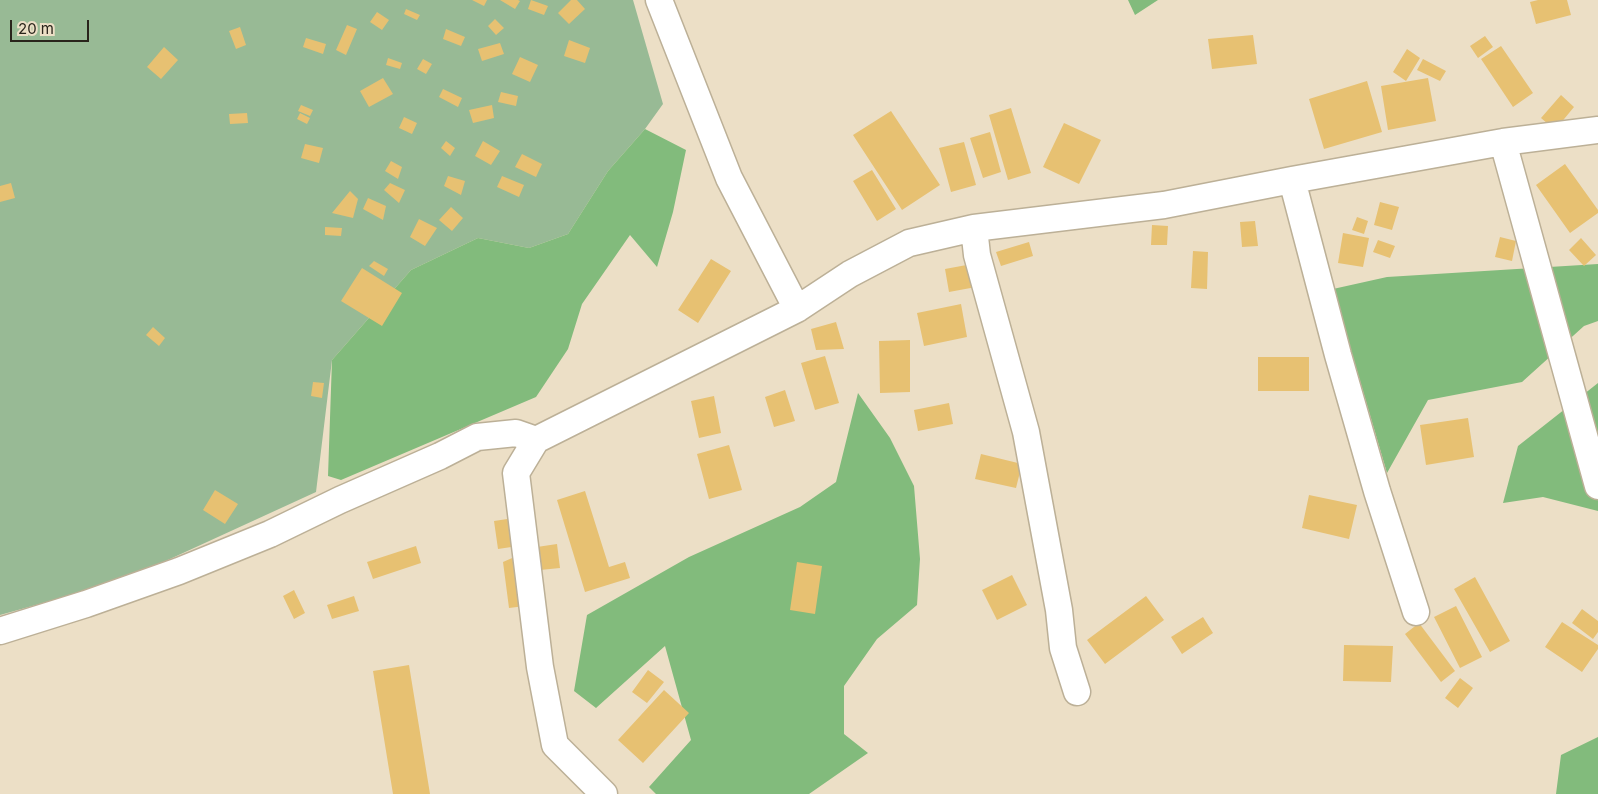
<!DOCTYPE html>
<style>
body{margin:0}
#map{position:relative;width:1598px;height:794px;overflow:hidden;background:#ecdfc6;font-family:Inter,sans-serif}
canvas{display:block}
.scale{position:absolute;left:10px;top:20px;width:79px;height:22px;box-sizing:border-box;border:2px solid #29241b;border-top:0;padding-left:6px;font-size:15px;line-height:18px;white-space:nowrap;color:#29241b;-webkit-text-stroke:4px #ecdfc6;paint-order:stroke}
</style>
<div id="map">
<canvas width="1598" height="794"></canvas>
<div class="scale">20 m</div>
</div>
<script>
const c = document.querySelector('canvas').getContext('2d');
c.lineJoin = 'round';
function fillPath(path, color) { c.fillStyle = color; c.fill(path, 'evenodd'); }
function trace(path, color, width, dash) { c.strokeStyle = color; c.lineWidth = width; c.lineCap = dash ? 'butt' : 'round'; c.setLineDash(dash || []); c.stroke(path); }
fillPath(new Path2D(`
 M0 0H633L663 104 645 129 608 171 568 234 529 248 478 238 411 270 332 360 316 492 122 581 0 615Z`), '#98ba95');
fillPath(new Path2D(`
 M1128 0H1158L1135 15Z
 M645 129 686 150 673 212 657 267 630 235 582 304 568 349 536 397 341 480 328 476 332 360 411 270 478 238 529 248 568 234 608 171Z
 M1598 264V321L1584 326 1522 382 1428 400 1387 473 1333 289 1387 277Z
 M1598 383V511L1543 497 1503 503 1518 446Z
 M858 393 890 438 914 486 920 559 917 605 877 639 844 686V734L868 753 809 794H656L649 787 691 740 665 646 596 708 574 691 587 615 689 557 800 507 836 482Z
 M1598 737V794H1556L1561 755Z`), '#82bb7c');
fillPath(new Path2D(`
 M472 0H487L484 6Z
 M500 0H518L520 1 515 9Z
 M531 0 548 6 544 15 528 9Z
 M571 0H577L585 9 569 24 558 13Z
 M1538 0H1567L1571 15 1536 24 1530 2Z
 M406 9 420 15 417 20 404 14Z
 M377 12 389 20 382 30 370 22Z
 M495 19 504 28 496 35 488 26Z
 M347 25 357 29 346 55 336 50Z
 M240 27 246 45 236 49 229 31Z
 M446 29 465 37 461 46 443 39Z
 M1253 35 1257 64 1212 69 1208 39Z
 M1485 36 1493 47 1478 58 1470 46Z
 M306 38 326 44 323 54 303 47Z
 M569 40 590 48 585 63 564 56Z
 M500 43 504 54 482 61 478 49Z
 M1501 46 1533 93 1513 107 1481 59Z
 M164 47 178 60 161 79 147 67Z
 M1407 49 1420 58 1406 81 1393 72Z
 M520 57 538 65 530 82 512 74Z
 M388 58 402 63 400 69 386 65Z
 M423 59 432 64 426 74 417 69Z
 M1423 59 1446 71 1440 81 1417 70Z
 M383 78 393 94 369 107 360 91Z
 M1428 78 1436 121 1388 130 1381 86Z
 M1367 81 1382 132 1324 149 1309 99Z
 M443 89 462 98 458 107 439 97Z
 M501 92 518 96 516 106 498 102Z
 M1561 95 1574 107 1555 130 1541 118Z
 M301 105 313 110 310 116 298 111Z
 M492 105 494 118 473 123 469 110Z
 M1011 108 1031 173 1008 180 989 115Z
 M891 111 940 185 902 210 853 135Z
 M247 113 248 123 230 124 229 114Z
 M300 113 310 118 307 124 297 119Z
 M404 117 417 123 412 134 399 128Z
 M1064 123 1101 140 1079 184 1043 167Z
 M990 132 1001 172 983 178 970 138Z
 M446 141 455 148 450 156 441 148Z
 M483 141 500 151 491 165 475 156Z
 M964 142 976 185 951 192 939 148Z
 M305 144 323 148 319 163 301 158Z
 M522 154 542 164 536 177 515 167Z
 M391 161 402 167 398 179 385 171Z
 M1565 164 1598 210V213L1570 233 1536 185Z
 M872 170 896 209 877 221 853 181Z
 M448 176 465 181 461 195 444 186Z
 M502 176 524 185 519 197 497 187Z
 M11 183 15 198 0 202V186Z
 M390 183 405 190 399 203 384 190Z
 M350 191 358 199 353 218 332 213Z
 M368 198 386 206 383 220 363 209Z
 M1380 202 1399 207 1392 230 1374 225Z
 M451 207 463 218 452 231 439 220Z
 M1357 217 1368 221 1364 234 1352 230Z
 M419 219 437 228 425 246 410 237Z
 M1255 221 1258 246 1242 247 1240 222Z
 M1152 225 1168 226 1167 245H1151Z
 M325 227 342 228 341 236 325 235Z
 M1343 233 1369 238 1363 267 1338 263Z
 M1500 237 1516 241 1512 261 1495 257Z
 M1581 238 1596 255 1584 266 1569 250Z
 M1378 240 1395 246 1390 258 1373 252Z
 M1029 242 1033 256 1001 266 996 252Z
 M1193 251 1208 252 1207 289 1191 288Z
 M711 259 731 271 698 323 678 310Z
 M374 261 388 269 384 276 369 266Z
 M972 264 976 287 949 292 945 269Z
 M362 268 402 293 382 326 341 301Z
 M961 304 967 337 924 346 917 313Z
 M836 322 844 349 816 350 811 329Z
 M153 327 165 338 159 346 146 335Z
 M910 340V392L880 393 879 341Z
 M825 356 839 403 815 410 801 363Z
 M1258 357H1309V391H1258Z
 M313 382 324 383 322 398 311 396Z
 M785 390 795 421 774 427 765 397Z
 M714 396 721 433 699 438 691 401Z
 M949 403 953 424 918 431 914 410Z
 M1468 418 1474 457 1426 465 1420 425Z
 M729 445 742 490 709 499 697 454Z
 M981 454 1022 464 1016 488 975 479Z
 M215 490 238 504 225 524 203 510Z
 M585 491 609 567 625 562 630 578 585 592 557 500Z
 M1309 495 1357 505 1349 539 1302 528Z
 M514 518 518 546 498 549 494 521Z
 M557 544 560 568 540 570 537 547Z
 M416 546 421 563 373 579 367 562Z
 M519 555 525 606 509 608 503 562Z
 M797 562 822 566 815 614 790 610Z
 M1012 575 1027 605 997 620 982 590Z
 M1475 577 1510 641 1490 652 1454 589Z
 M294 590 305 613 294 619 283 596Z
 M354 596 359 611 332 619 327 605Z
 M1146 596 1164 620 1105 664 1087 640Z
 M1456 606 1482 657 1460 668 1434 617Z
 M1582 609 1598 621V632L1593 639 1572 623Z
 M1203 617 1213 633 1182 654 1171 637Z
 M1562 622 1598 645V649L1582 672 1545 647Z
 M1419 623 1455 671 1441 682 1405 634Z
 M1344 645 1393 646 1391 682 1343 681Z
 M409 665 430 794H393L373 671Z
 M648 670 664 682 647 703 632 692Z
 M1460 678 1473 688 1458 708 1445 698Z
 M664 690 689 713 643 763 618 740Z`), '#e7c172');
const street = new Path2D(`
 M659 0 729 178 797 309
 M1503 142 1598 486
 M1292 180 1338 355 1377 491 1416 612
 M974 228 977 255 1026 432 1059 610 1063 648 1077 692
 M536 440 516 473 540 667 555 745 604 794
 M0 631 86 604 179 571 270 534 340 500 440 456 477 437 516 433 536 440 797 309 850 274 909 243 974 228 1164 205 1292 180 1503 142 1598 130`);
trace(street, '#bcb097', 29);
trace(street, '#fff', 26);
</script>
